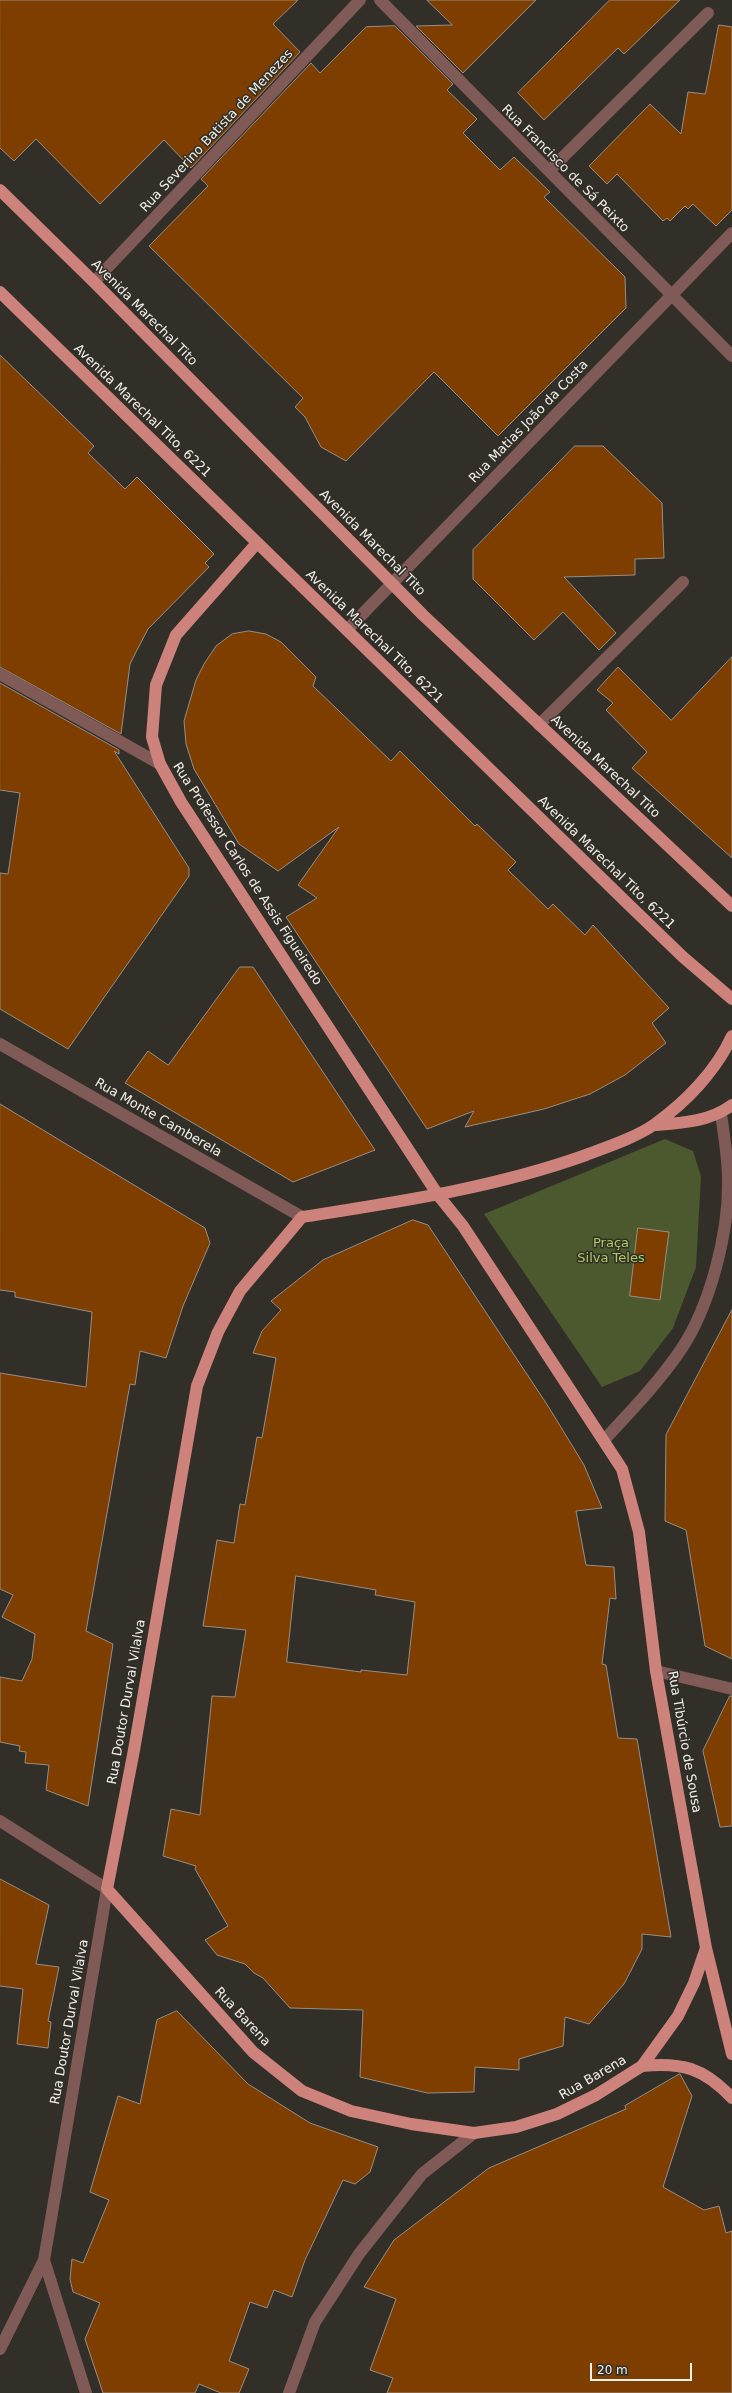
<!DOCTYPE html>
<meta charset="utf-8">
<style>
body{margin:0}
#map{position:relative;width:732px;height:2393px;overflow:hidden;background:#312f27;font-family:"DejaVu Sans",sans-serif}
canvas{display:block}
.scale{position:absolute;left:590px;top:2363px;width:102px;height:18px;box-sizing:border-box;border:2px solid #f2f0eb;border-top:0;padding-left:5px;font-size:12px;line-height:14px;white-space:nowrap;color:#f2f0eb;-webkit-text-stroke:3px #312f27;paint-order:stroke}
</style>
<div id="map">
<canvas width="732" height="2393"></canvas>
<div class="scale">20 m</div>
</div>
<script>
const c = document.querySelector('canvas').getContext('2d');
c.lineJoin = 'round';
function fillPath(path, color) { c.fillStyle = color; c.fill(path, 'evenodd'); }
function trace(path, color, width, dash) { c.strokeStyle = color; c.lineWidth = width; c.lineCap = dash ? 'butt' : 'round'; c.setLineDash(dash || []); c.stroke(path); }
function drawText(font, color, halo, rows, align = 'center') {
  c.font = font + ' "DejaVu Sans",sans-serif'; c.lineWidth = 3; c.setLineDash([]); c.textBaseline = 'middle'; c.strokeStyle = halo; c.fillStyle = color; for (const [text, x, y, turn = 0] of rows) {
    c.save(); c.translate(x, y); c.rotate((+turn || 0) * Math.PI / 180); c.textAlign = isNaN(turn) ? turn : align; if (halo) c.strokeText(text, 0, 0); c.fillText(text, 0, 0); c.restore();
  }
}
fillPath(new Path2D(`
 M665 1139 693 1151 701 1176 696 1267 673 1328 640 1371 602 1387 484 1214Z`), '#4c582d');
const building = new Path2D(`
 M0 0H298L273 24 300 52 191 168 164 140 100 204 36 139 14 161 0 148Z
 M427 0H536L463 73 416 26 452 25Z
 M610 0H680L624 54 618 48 544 120 518 93Z
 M719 25 732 27V210L716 226 693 204 688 209 685 206 670 221 667 218 663 221 617 174 607 184 589 166 650 104 681 134 688 92 705 94Z
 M395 26 453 84 447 90 477 119 463 133 500 170 514 157 550 192 544 197 625 277 626 308 498 436 434 372 346 461 321 447 305 417 295 407 303 398 149 246 208 186 201 179 311 63 320 73 366 27Z
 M0 355 94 446 88 453 125 489 137 477 214 554 205 563 209 567 148 629 137 650 130 664 121 734 0 667Z
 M575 446H603L662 503 664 558 635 559V575L564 577 616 633 599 650 563 612 534 640 473 579V550Z
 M249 631 266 634 281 642 316 677 313 686 391 761 400 751 475 826 477 824 516 862 508 870 548 909 553 904 585 935 593 925 669 1008 652 1023 666 1043 625 1075 590 1094 544 1109 465 1127 474 1111 427 1129 286 917 317 898 298 885 339 827 278 871 239 844 194 769 186 744 184 721 196 680 204 664 216 646 232 634Z
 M732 657V858L632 768 647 752 606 710 613 703 597 690 618 667 671 720Z
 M0 683 119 750V754L114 751 189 868V876L68 1049 0 1009V873L8 874 20 793 0 790Z
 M240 967H253L375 1150 293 1182 125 1083 148 1051 168 1065Z
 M0 1104 205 1228 210 1243 183 1306 166 1358 140 1351 135 1385 130 1384 86 1631 113 1644 88 1806 46 1790 49 1765 25 1763 26 1752 19 1751 20 1746 0 1742V1677L22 1681 32 1659 35 1634 2 1617 13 1595 0 1589V1373L86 1387 92 1312 15 1297V1292L0 1290Z
 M413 1220 428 1225 548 1406 584 1465 602 1508 576 1511 586 1565 614 1567 616 1599 610 1598 602 1664 606 1665 618 1738 637 1739 671 1937 642 1934V1949L624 1984 589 2024 565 2017 563 2046 519 2059V2070L475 2067 474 2092 427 2093 360 2077 363 2010 290 2008 263 1978 254 1973 245 1964 217 1955 205 1940 228 1926 195 1869 196 1866 163 1856 171 1809 200 1815 212 1696 235 1697 246 1630 203 1626 217 1540 234 1543 240 1504 245 1505 257 1437 262 1438 276 1358 253 1353 262 1331 281 1310 271 1301 323 1260ZM296 1576 376 1590 375 1595 415 1602 407 1675 361 1670V1672L287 1662Z
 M638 1228 669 1232 660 1300 630 1296Z
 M732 1310V1659L705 1646 686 1530 665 1521 666 1435Z
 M730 1696H732V1826L720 1827 703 1751Z
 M0 1879 49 1905 36 1964 59 1967 48 2021 51 2022 48 2048 17 2044 23 1989 0 1986Z
 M177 2011 248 2084 310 2123 378 2147 370 2172 355 2184 343 2180 305 2260 292 2297 274 2290 267 2308 250 2302 229 2361 249 2369 239 2393H221L199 2384 195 2393H103L85 2339 100 2303 73 2292 70 2279 72 2259 83 2263 109 2200 90 2192 118 2096 140 2104 157 2020Z
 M680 2074 692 2096 663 2187 704 2210 719 2206 726 2233 732 2231V2393H387L393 2378 370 2370 396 2299 364 2287 394 2240 489 2168 626 2109 625 2106Z`);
fillPath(building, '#7e3e00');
trace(building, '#978e88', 1);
trace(new Path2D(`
 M380 0 732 356
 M549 171 708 13
 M94 282 360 0
 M347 630 732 233
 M0 674 160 764
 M539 725 683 582
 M0 1044 302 1217
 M605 1439C631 1411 658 1383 680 1351 710 1307 729 1233 728 1180 728 1158 724 1136 721 1114
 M656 1671 732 1689
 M0 1821 107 1889 44 2260 0 2349
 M44 2260 86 2393
 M289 2393 315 2322 359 2254 422 2174 474 2133`), '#7f5a56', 12);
trace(new Path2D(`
 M0 190 94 282 423 615 732 906
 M0 292 625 901 683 957 732 999
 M257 543 176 635 156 685 152 737 160 764 181 802 438 1195 463 1226 622 1469 639 1532 656 1671 706 1948 732 2054
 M654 1125C682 1123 709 1122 732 1105
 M706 1948 694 1983 678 2016 642 2066 596 2095 557 2114 516 2127 474 2133 411 2124 351 2111 302 2091 253 2052 107 1889 134 1750 197 1386 218 1332 240 1291 302 1217C398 1202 494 1188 586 1155 607 1147 637 1137 655 1124 686 1102 716 1071 732 1036
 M642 2066C682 2062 704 2068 732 2098`), '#cd837b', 12);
drawText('13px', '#f2f0eb', '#312f27', [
 ["Rua Severino Batista de Menezes",217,131,-47],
 ["Rua Francisco de Sá Peixto",565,169,45],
 ["Avenida Marechal Tito",144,313,45],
 ["Avenida Marechal Tito, 6221",142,411,44],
 ["Rua Matias João da Costa",529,422,-46],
 ["Avenida Marechal Tito",372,543,45],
 ["Avenida Marechal Tito, 6221",374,637,44],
 ["Avenida Marechal Tito",605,767,43],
 ["Avenida Marechal Tito, 6221",606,863,44],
 ["Rua Professor Carlos de Assis Figueiredo",247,874,57],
 ["Rua Monte Camberela",158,1118,30],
 ["Rua Doutor Durval Vilalva",127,1702,-80],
 ["Rua Tibúrcio de Sousa",684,1742,80],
 ["Rua Barena",242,2017,47],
 ["Rua Doutor Durval Vilalva",70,2022,-80],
 ["Rua Barena",593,2078,-30]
]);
drawText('13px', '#afcc60', '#312f27', [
 ["Praça",611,1244],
 ["Silva Teles",611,1259]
]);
</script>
